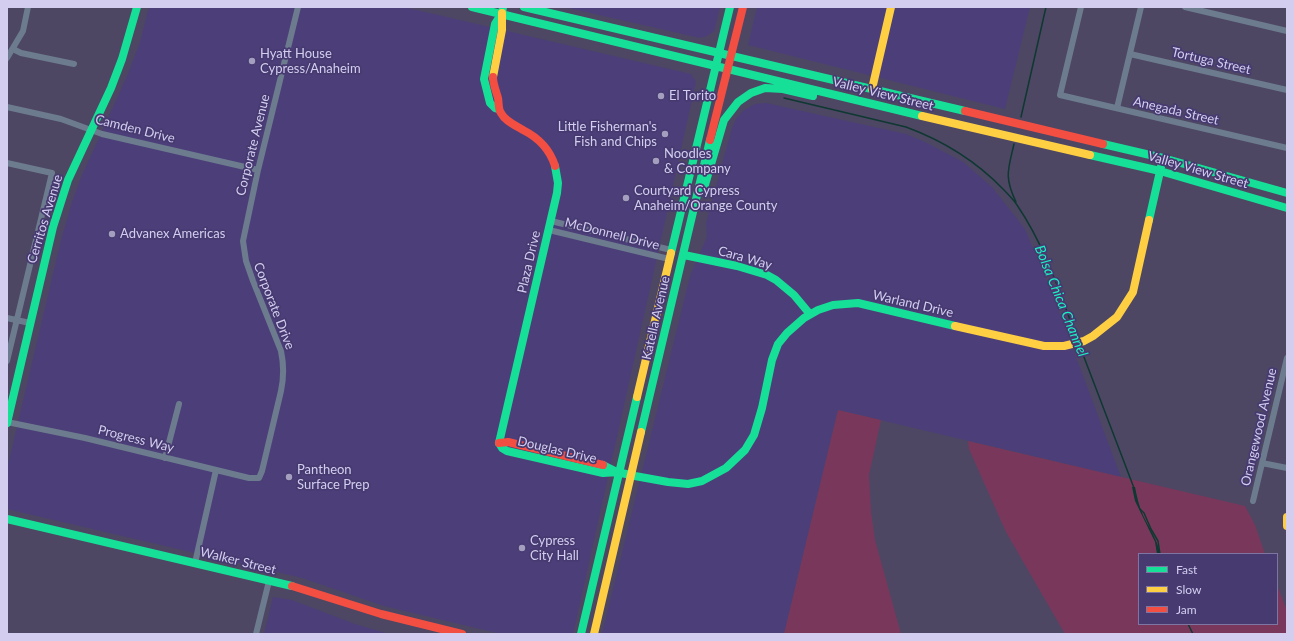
<!DOCTYPE html>
<style>
body{margin:0}
#map{position:relative;width:1294px;height:641px;overflow:hidden;background:#4d4764;font-family:Lato,sans-serif}
canvas{display:block}
.frame{position:absolute;inset:0;border:8px solid #d3ceef;pointer-events:none}
.legend{position:absolute;left:1138px;top:553px;width:140px;height:72px;box-sizing:border-box;background:#473a71;border:1px solid #7f75a3;margin:0;padding:5px 7px;list-style:none;font-size:12px;color:#d3ceef}
.legend li{display:flex;align-items:center;gap:8px;height:20px}
.legend b{width:20px;border:1px solid #7f75a3}
</style>
<div id="map">
<canvas width="1294" height="641"></canvas>
<div class="frame"></div>
<ul class="legend">
<li><b style="height:5px;background:#16e098"></b>Fast</li>
<li><b style="height:5px;background:#ffcf43"></b>Slow</li>
<li><b style="height:5px;background:#f24e42"></b>Jam</li>
</ul>
</div>
<script>
const c = document.querySelector('canvas').getContext('2d');
c.lineJoin = 'round';
function fillPath(path, color) { c.fillStyle = color; c.fill(path, 'evenodd'); }
function trace(path, color, width, dash) { c.strokeStyle = color; c.lineWidth = width; c.lineCap = dash ? 'butt' : 'round'; c.setLineDash(dash || []); c.stroke(path); }
function drawText(font, color, halo, rows, align = 'center') {
  c.font = font + ' Lato,sans-serif'; c.lineWidth = 3.5; c.setLineDash([]); c.textBaseline = 'middle'; c.strokeStyle = halo; c.fillStyle = color; for (const [text, x, y, turn = 0] of rows) {
    c.save(); c.translate(x, y); c.rotate((+turn || 0) * Math.PI / 180); c.textAlign = isNaN(turn) ? turn : align; if (halo) c.strokeText(text, 0, 0); c.fillText(text, 0, 0); c.restore();
  }
}
fillPath(new Path2D(`
 M149 7H404L691 74 696 82 573 634H501L384 606 302 578 7 509V469L61 240 73 199 82 175 128 74 140 42Z
 M564 7H720L714 31 707 36 700 38Z
 M757 7H1030L1005 109 748 45Z
 M766 103 906 134 927 143 963 162 992 187 1025 229 1055 301 1121 477 838 410 784 634H602L690 276 707 237 706 223 732 128 736 119 743 111 755 104Z
 M273 597 292 600 355 624 389 634H264Z`), '#4c3f79');
fillPath(new Path2D(`
 M838 410 881 420 869 475 871 512 875 540 901 634H784Z
 M968 441 1245 506 1255 525 1265 554H1139V624H1277V585L1287 611V634H1065L1006 532 969 449Z`), '#79385b');
fillPath(new Path2D(`
 M1132 487H1135C1137 497 1139 506 1143 515 1149 528 1158 540 1160 554H1157L1155 542 1135 501Z`), '#0e3831');
trace(new Path2D(`
 M784 98 906 127C944 141 975 160 1003 189 1008 194 1013 199 1017 205 1045 246 1060 293 1077 339
 M1021 117 1046 7
 M1014 144C1008 170 1004 177 1016 202
 M1079 344 1134 488
 M1140 509 1144 513 1151 529 1158 541 1160 554
 M1188 624 1193 634`), '#0e3831', 1.5);
trace(new Path2D(`
 M1081 7 1060 95 1287 148
 M1185 7 1287 31
 M13 49 21 53 74 64
 M1130 54 1287 90
 M7 58 23 31 28 7
 M7 107 61 119 102 134 258 170
 M1117 108 1141 7
 M7 163 52 173 7 361
 M551 221 671 250
 M549 230 669 259
 M7 318 30 323
 M7 422 85 438 249 478H259L262 471 281 391C284 377 284 365 281 351L253 281 246 261 243 241 258 170 298 7
 M165 458 179 404
 M1262 463 1287 468
 M1253 501 1287 358
 M195 563 216 470
 M256 634 269 581`), '#6c7c8e', 6);
trace(new Path2D(`
 M472 7 922 116
 M524 7 965 111
 M499 109 495 108 490 103 484 79 495 24 502 13 503 7
 M1103 144 1163 158 1287 193
 M1090 155 1160 171 1287 208
 M704 188 724 120 738 102 751 93 765 88 783 89 813 96
 M1149 220 1163 158
 M671 253 730 7
 M684 255 737 266 767 275 776 280 794 295 809 313
 M7 423 53 227 68 180 111 88 122 59 137 7
 M641 432 710 140
 M499 443 557 193 558 183 555 166
 M499 443 502 448 507 451 603 473 618 472
 M603 465 617 472 635 476 668 482 688 484 702 481 726 468 745 450 754 435 762 408 772 360 778 344 787 333 804 318 818 310 833 305 858 303 955 326
 M7 519 292 586
 M581 634 637 397`), '#16e098', 8);
trace(new Path2D(`
 M493 77 502 30V13
 M872 89 891 7
 M922 116 1090 155
 M955 326 1044 346H1064L1084 341 1093 336 1117 317 1133 292 1149 220
 M637 397 671 253
 M1287 517V526
 M594 634 641 432`), '#ffcf43', 8);
trace(new Path2D(`
 M493 77C493 84 496 91 498 98 499 103 498 109 501 113 505 121 515 125 523 130 539 138 550 150 555 166
 M965 111 1103 144
 M710 140 743 7
 M499 443 508 442 603 465
 M292 586 381 614 462 634`), '#f24e42', 8);
for (const [x, y, r, color] of [
 [252,61,4,"#a49fbe"],
 [661,96,4,"#a49fbe"],
 [665,134,4,"#a49fbe"],
 [656,161,4,"#a49fbe"],
 [626,198,4,"#a49fbe"],
 [112,234,4,"#a49fbe"],
 [289,477,4,"#a49fbe"],
 [522,548,4,"#a49fbe"]
]) { const dot = new Path2D(); dot.arc(x, y, r, 0, 2 * Math.PI); c.fillStyle = color; c.fill(dot); trace(dot, '#473a71', 1.5); }
drawText('13px', '#d3ceef', '#473a71', [
 ["Hyatt House",260,54],
 ["Cypress/Anaheim",260,69],
 ["El Torito",669,96],
 ["Little Fisherman's",657,127,"right"],
 ["Fish and Chips",657,142,"right"],
 ["Noodles",664,154],
 ["& Company",664,169],
 ["Courtyard Cypress",634,191],
 ["Anaheim/Orange County",634,206],
 ["Advanex Americas",120,234],
 ["Pantheon",297,470],
 ["Surface Prep",297,485],
 ["Cypress",530,541],
 ["City Hall",530,556]
], 'left');
drawText('13px', '#d3ceef', '#473a71', [
 ["Tortuga Street",1211,61,13],
 ["Valley View Street",883,94,14],
 ["Anegada Street",1176,111,13],
 ["Camden Drive",135,129,14],
 ["Corporate Avenue",253,145,-76],
 ["Valley View Street",1198,170,16],
 ["Cerritos Avenue",45,219,-73],
 ["McDonnell Drive",612,234,14],
 ["Cara Way",745,258,16],
 ["Plaza Drive",529,262,-77],
 ["Warland Drive",913,304,13],
 ["Corporate Drive",274,306,69],
 ["Katella Avenue",656,318,-77],
 ["Orangewood Avenue",1259,427,-77],
 ["Progress Way",136,439,14],
 ["Douglas Drive",557,450,13],
 ["Walker Street",238,561,14]
]);
drawText('italic 14px', '#1af2c5', '#473a71', [
 ["Bolsa Chica Channel",1061,301,68]
]);
</script>
